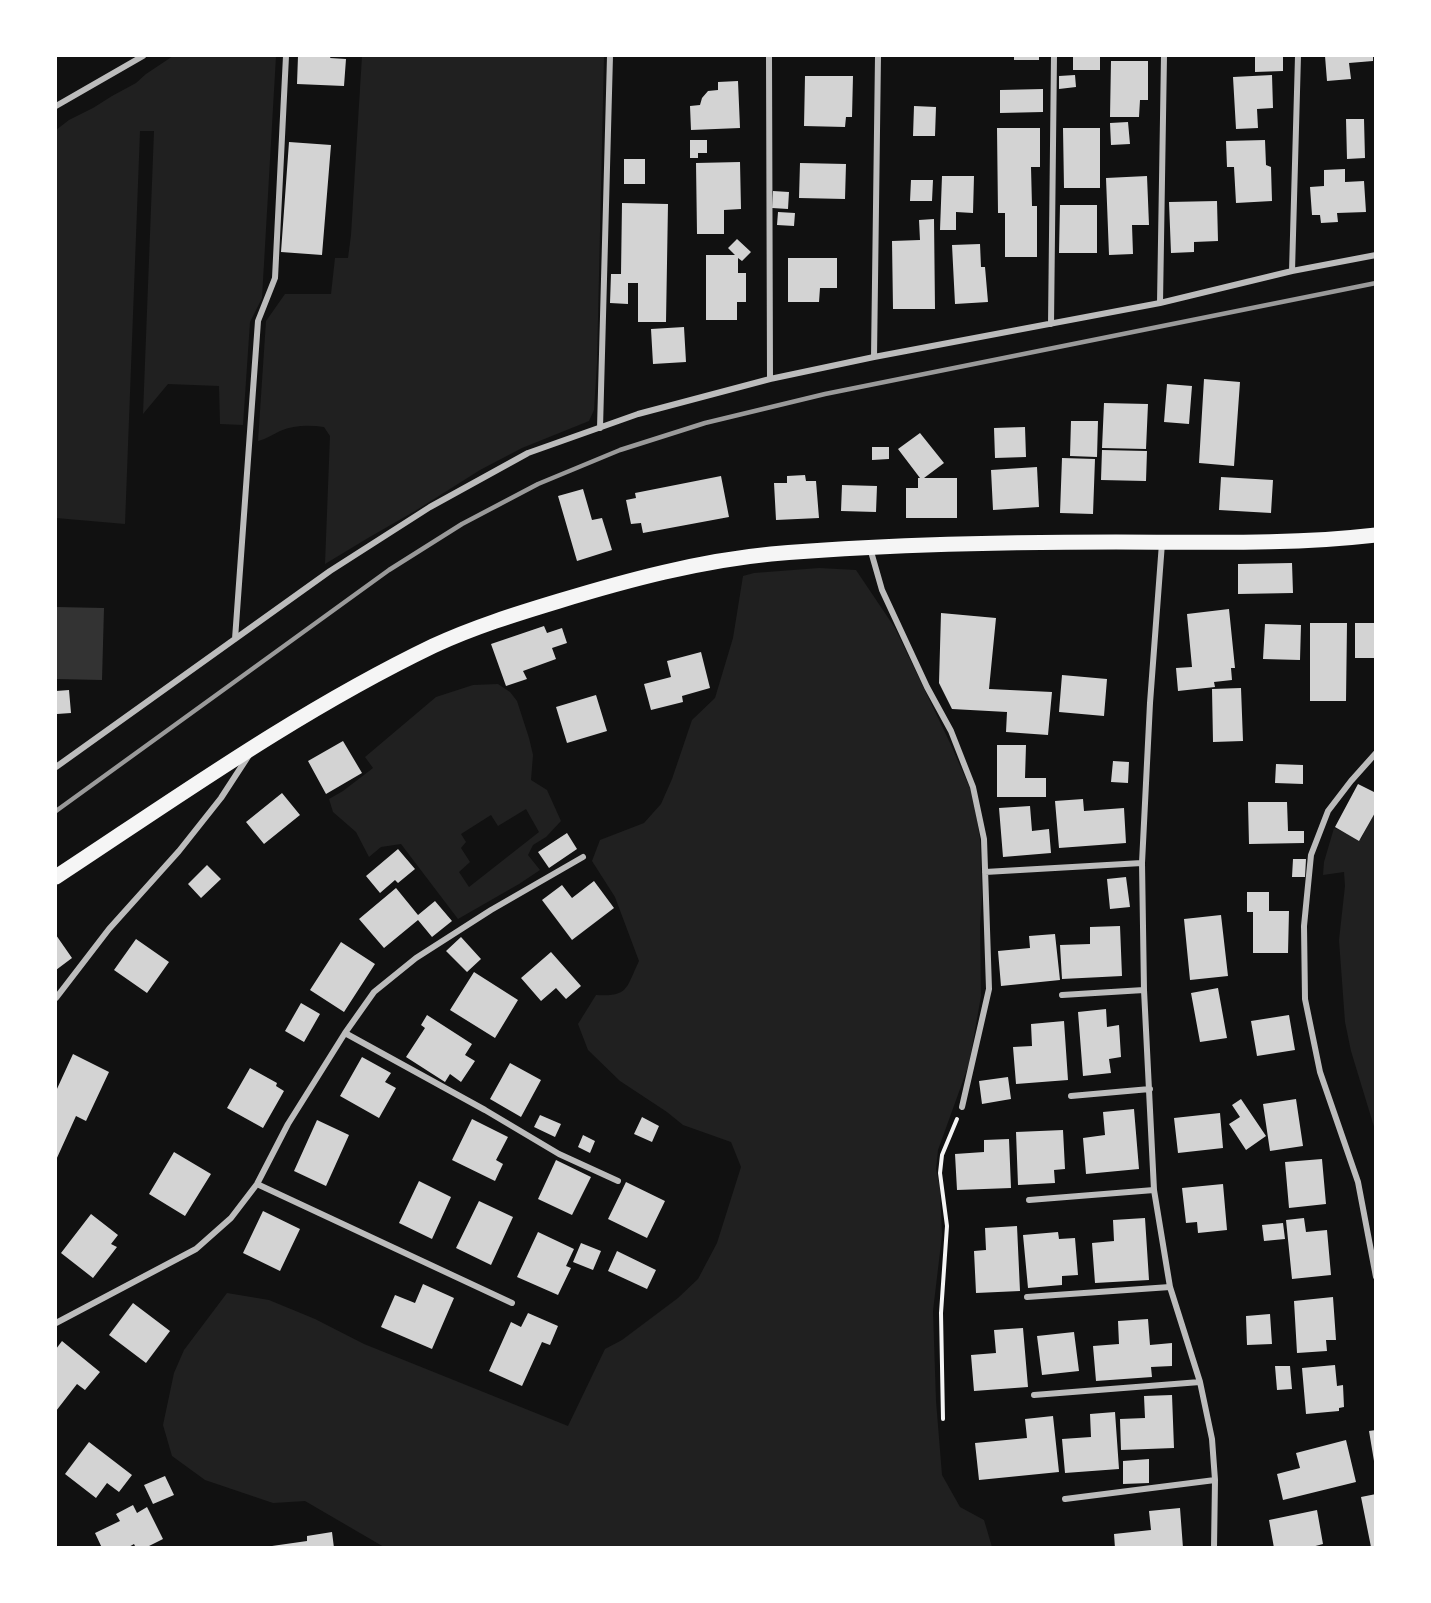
<!DOCTYPE html>
<style>
body{margin:0}
#map{position:relative;width:1431px;height:1603px;overflow:hidden;background:#111;font-family:"Noto Serif",serif}
canvas{display:block}
.frame{position:absolute;inset:0;border:57px solid #fff;pointer-events:none}
</style>
<div id="map">
<canvas width="1431" height="1603"></canvas>
<div class="frame"></div>
</div>
<script>
const c = document.querySelector('canvas').getContext('2d');
c.lineJoin = 'round';
function fillPath(path, color) { c.fillStyle = color; c.fill(path, 'evenodd'); }
function trace(path, color, width, dash) { c.strokeStyle = color; c.lineWidth = width; c.lineCap = dash ? 'butt' : 'round'; c.setLineDash(dash || []); c.stroke(path); }
fillPath(new Path2D(`
 M173 56H276L262 298 250 322 243 425 220 424 219 386 168 384 143 414 154 131H140L125 524 56 518V130L69 120 93 108 112 96 136 83 146 74Z
 M362 56H604L597 363 594 410 589 421 522 448 480 470 415 511 368 538 325 564 330 436 324 427C309 425 294 425 280 431 272 435 266 439 258 441L266 321 285 294H331L335 258H348L351 235Z
 M819 568 856 570 895 628 950 743 973 795 980 839 982 898 980 925 981 996 969 1064 938 1150 936 1169 940 1188 942 1235 933 1311 936 1401 942 1475 960 1507 984 1520 992 1547H384L305 1501 273 1503 205 1480 172 1456 163 1425 174 1373 184 1350 227 1293 269 1300 315 1319 364 1344 568 1426 605 1349 622 1340 678 1298 698 1279 717 1243 741 1167 731 1142 683 1125 667 1112 620 1081 588 1050 578 1024 596 995C629 997 626 988 639 961L615 897 592 861 600 840 644 823 661 804 672 779 692 720 715 698 733 638 743 576 754 573Z
 M498 684 510 692 517 701 529 738 533 755 531 780 547 790 561 821 546 837 533 845 528 855 540 870 519 884 458 919 401 844 381 847 369 857 356 832 333 812 329 799 343 791 373 768 365 757 436 697 473 685ZM526 809 539 832 469 887 459 872 470 862 461 848 466 842 461 834 491 815 498 826Z
 M1375 808V1130L1351 1051 1345 1022 1339 940 1345 886 1344 872 1323 875 1324 862 1334 828 1361 839Z`), '#202020');
fillPath(new Path2D(`
 M56 607 104 608 102 680 56 679Z`), '#333');
fillPath(new Path2D(`
 M298 56H331L330 58 346 59 344 86 297 84Z
 M1014 56H1039V60H1014Z
 M1073 56H1100V70H1073Z
 M1255 56H1283V71L1255 72Z
 M1325 56H1373V61L1349 63 1351 79 1327 81Z
 M1111 61H1148V100H1140L1139 117H1110Z
 M1075 75 1076 87 1059 89V76Z
 M1272 75 1273 108 1257 109 1258 128 1236 129 1233 77Z
 M805 76H853L852 117H846L845 127 804 126Z
 M738 81 740 128 691 130 690 106 700 105 702 98 708 91 718 90V82Z
 M1043 89V112L1000 113V90Z
 M914 106 936 107 935 136H913Z
 M1346 119H1364L1365 158 1347 159Z
 M1128 122 1130 144 1111 145 1110 123Z
 M997 128H1040V167H1031L1032 206H1037V257H1005V213H998Z
 M1063 128H1100V188H1064Z
 M690 140H707V153H698V158H690Z
 M1265 140 1266 165 1271 167 1272 201 1236 203 1234 167H1227L1226 141Z
 M289 142 331 145 322 255 281 252Z
 M624 159H645V184H624Z
 M740 162 741 209 724 210V234H697L696 163Z
 M800 163 846 164 845 199 799 198Z
 M1345 169V182L1364 181 1366 212 1337 213 1338 222 1321 223 1320 215H1312L1310 187 1324 186V170Z
 M942 176H974L973 213 956 212V230H940Z
 M1147 176 1149 225H1132L1133 254 1109 255 1106 178Z
 M911 180H933L932 201H910Z
 M773 191 789 192 788 209 772 208Z
 M1217 201 1218 241 1194 242V252L1171 253 1169 202Z
 M622 203 668 204 666 322H638V283H628V304L610 303 611 274H621Z
 M1060 205H1097V253H1059Z
 M778 212 795 213 794 226 777 225Z
 M934 219 935 309H893L892 241 920 240 919 220Z
 M737 239 751 252 742 261 738 258V273H746V302H737V320H706V255H735L728 248Z
 M980 244 981 267H985L988 302 955 304 952 245Z
 M788 258H837V288H820L819 302H788Z
 M684 327 686 362 653 364 651 329Z
 M1204 379 1240 382 1234 466 1199 463Z
 M1167 384 1192 386 1189 424 1164 422Z
 M1104 403 1148 404 1146 449 1102 448Z
 M1071 421H1098L1097 457 1070 456Z
 M1025 427 1026 457 995 458 994 428Z
 M920 433 944 463 924 478H957V518H906V488H918V478H920L898 449Z
 M872 447H889V459L872 460Z
 M1102 450 1147 451 1146 481 1101 480Z
 M1062 458 1095 459 1093 514 1060 513Z
 M1037 467 1039 507 993 510 991 470Z
 M805 475 806 481H816L819 518 776 520 774 483H787V476Z
 M721 476 729 517 643 533 641 523 631 524 626 500 636 498 635 493Z
 M1221 477 1273 480 1271 513 1219 510Z
 M842 485 877 486 876 512 841 511Z
 M583 489 592 520 602 518 612 550 577 561 558 496Z
 M1292 563 1293 593 1238 594V564Z
 M1229 609 1235 668H1231L1232 680 1214 682 1215 687 1178 691 1176 668 1192 667 1187 614Z
 M941 613 996 618 989 689 1052 692 1048 735 1006 732 1007 712 952 709 939 683Z
 M1310 623H1347L1346 701H1310Z
 M1355 623H1376V658H1355Z
 M1265 624 1301 625 1300 660 1263 659Z
 M544 626 547 633 562 628 567 643 552 648 556 659 523 671 527 679 506 686 491 644Z
 M701 652 710 688 682 696 683 702 651 710 644 684 671 677 667 661Z
 M1062 675 1107 679 1104 716 1059 712Z
 M1241 688 1243 741 1213 742 1212 689Z
 M69 690 71 713 57 714 56 691Z
 M596 695 607 731 567 743 556 707Z
 M343 741 362 773 326 794 308 761Z
 M997 745H1026L1025 778H1046V797H997Z
 M1113 761 1129 762 1128 783 1111 782Z
 M1276 764 1303 765V784L1275 783Z
 M1358 784 1376 793V811L1359 841 1335 827Z
 M282 793 300 815 264 844 246 822Z
 M1083 799 1084 811 1124 808 1126 843 1059 848 1055 801Z
 M1248 802H1287L1288 831H1304V843L1249 844Z
 M1030 806 1032 831 1049 829 1051 853 1003 857 999 808Z
 M567 833 577 849 549 868 538 852Z
 M398 849 415 869 398 883 395 880 380 893 366 876Z
 M1293 859H1306L1305 877H1292Z
 M207 865 221 879 201 898 188 884Z
 M1126 877 1130 907 1110 909 1107 879Z
 M594 881 614 908 572 940 542 900 562 885 572 898Z
 M396 888 418 915 435 901 452 921 432 937 418 920 384 948 359 919Z
 M1247 892H1269V911H1289L1288 953H1253V912H1247Z
 M1221 915 1228 976 1190 980 1184 919Z
 M1120 926 1122 976 1062 979 1060 945 1090 944V927Z
 M1055 934 1060 980 1001 986 998 951 1030 948 1029 936Z
 M56 935 72 958 56 970Z
 M461 937 481 959 467 972 446 951Z
 M136 939 169 962 147 993 114 970Z
 M341 942 375 964 344 1012 310 990Z
 M551 952 581 986 566 999 556 988 541 1001 521 978Z
 M474 972 518 1000 495 1038 450 1010Z
 M1218 988 1227 1038 1200 1042 1191 993Z
 M301 1003 320 1014 304 1042 285 1031Z
 M1106 1009 1107 1027 1119 1025 1121 1057 1109 1059 1111 1073 1083 1076 1078 1012Z
 M427 1015 472 1044 465 1055 475 1061 461 1082 450 1074 445 1082 406 1057 425 1028 421 1025Z
 M1289 1015 1295 1050 1257 1056 1251 1021Z
 M1064 1021 1068 1080 1016 1084 1013 1047 1032 1046 1031 1024Z
 M73 1054 109 1072 86 1121 76 1116 56 1160V1091Z
 M362 1057 391 1073 385 1082 396 1088 379 1118 340 1096Z
 M510 1063 541 1080 521 1117 490 1099Z
 M250 1068 277 1083 276 1086 284 1091 263 1128 227 1108Z
 M1008 1077 1011 1099 982 1104 979 1081Z
 M1241 1099 1266 1136 1246 1150 1229 1124 1240 1117 1232 1105Z
 M1296 1099 1303 1146 1270 1151 1263 1104Z
 M1134 1109 1139 1169 1086 1174 1083 1138 1105 1135 1103 1112Z
 M1220 1113 1223 1148 1178 1153 1174 1118Z
 M540 1115 561 1124 555 1137 534 1127Z
 M642 1117 659 1126 652 1142 634 1134Z
 M472 1119 508 1137 496 1160 503 1164 495 1181 452 1160Z
 M317 1120 349 1135 326 1186 294 1171Z
 M1063 1130 1065 1169 1054 1170 1055 1183 1018 1185 1016 1132Z
 M583 1135 595 1141 590 1153 578 1147Z
 M1009 1139 1011 1188 957 1190 955 1154 984 1152V1140Z
 M174 1152 211 1174 185 1216 149 1194Z
 M1322 1159 1326 1204 1289 1208 1285 1162Z
 M556 1160 591 1177 572 1215 538 1199Z
 M419 1181 451 1197 432 1239 399 1223Z
 M626 1182 665 1201 647 1238 608 1219Z
 M1223 1184 1227 1230 1198 1233 1197 1222 1186 1223 1182 1188Z
 M479 1201 513 1217 491 1265 456 1248Z
 M263 1211 300 1229 280 1271 243 1253Z
 M91 1214 118 1235 111 1244 117 1247 93 1278 61 1253Z
 M1145 1218 1149 1280 1095 1283 1092 1243 1114 1241 1113 1220Z
 M1304 1218 1306 1232 1327 1230 1331 1275 1292 1279 1286 1220Z
 M1283 1223 1285 1239 1264 1241 1262 1225Z
 M1017 1226 1020 1291 976 1293 974 1251 986 1250 985 1228Z
 M538 1232 574 1249 566 1266 571 1268 558 1295 517 1277Z
 M1058 1232 1059 1239 1075 1238 1078 1275 1062 1276V1285L1028 1288 1023 1235Z
 M581 1243 601 1251 593 1270 573 1262Z
 M617 1251 656 1270 647 1289 608 1271Z
 M423 1284 454 1298 432 1349 381 1327 395 1295 415 1303Z
 M1333 1297 1336 1340H1326L1327 1351 1297 1353 1294 1301Z
 M133 1303 170 1331 146 1363 109 1335Z
 M528 1313 558 1326 550 1345 542 1342 522 1386 489 1371 511 1322 521 1327Z
 M1270 1314 1272 1344 1247 1345 1246 1316Z
 M1148 1319 1150 1345 1172 1343V1366L1151 1367 1152 1377 1096 1381 1093 1346 1119 1344 1118 1321Z
 M1023 1328 1028 1387 974 1391 971 1355 996 1353 994 1330Z
 M1074 1332 1079 1371 1042 1375 1037 1336Z
 M62 1341 100 1372 85 1390 77 1384 56 1411V1349Z
 M1335 1365 1337 1386 1343 1385 1344 1407 1339 1408V1411L1306 1414 1302 1368Z
 M1275 1366H1290L1292 1389 1277 1390Z
 M1172 1395 1174 1448 1121 1450 1120 1419 1145 1418 1144 1396Z
 M1115 1412 1119 1469 1065 1473 1062 1439 1091 1437 1090 1414Z
 M1053 1416 1059 1472 979 1480 975 1443 1027 1438 1025 1419Z
 M1376 1430V1460L1374 1461 1369 1431Z
 M1346 1440 1356 1482 1283 1500 1277 1474 1300 1468 1296 1453Z
 M89 1442 132 1475 119 1492 107 1483 96 1498 65 1474Z
 M1149 1459V1483L1123 1484V1461Z
 M165 1476 174 1495 153 1504 144 1485Z
 M1376 1494V1546L1371 1547 1361 1497Z
 M133 1505 137 1513 147 1507 163 1539 145 1548H136L134 1544 127 1548H102L95 1533 120 1521 116 1514Z
 M1180 1508 1183 1548H1115L1114 1534 1151 1530 1149 1511Z
 M1317 1510 1323 1544 1308 1548H1274L1269 1520Z
 M332 1532 334 1548H272V1546L307 1541V1536Z`), '#d3d3d3');
trace(new Path2D(`
 M943 1419 941 1313 947 1226 940 1173 942 1155 957 1119`), '#f5f5f5', 4);
trace(new Path2D(`
 M769 56 770 379
 M56 106 143 56
 M1292 271 1298 56
 M1160 303 1164 56
 M1051 324 1054 56
 M874 357 878 56
 M600 428 610 56
 M1162 543 1150 703 1142 863 1144 990 1154 1190 1170 1287 1200 1382 1212 1439 1215 1480 1214 1548
 M870 548 882 590 927 687 951 731 973 787 984 839 989 989 962 1107
 M235 639 258 321 275 278 286 56
 M1376 753 1351 781 1328 811 1311 855 1304 926 1305 999 1320 1072 1358 1182 1376 1277
 M56 767 330 571 430 507 528 453 638 414 770 379 874 357 1160 303 1292 271 1376 255
 M985 872 1142 863
 M1062 995 1144 990
 M56 998 109 929 179 851 221 798 249 755
 M345 1033 485 1110 559 1154 618 1181
 M1071 1096 1150 1089
 M257 1184 512 1303
 M1029 1200 1154 1190
 M1027 1297 1170 1287
 M56 1323 196 1249 231 1218 257 1184 288 1124 345 1033 374 992 416 958 491 910 583 857
 M1034 1395 1200 1382
 M1065 1499 1215 1480`), '#bcbcbc', 6);
trace(new Path2D(`
 M56 877C179 796 300 710 433 646 474 627 516 614 559 601 628 580 699 561 771 554 886 544 1001 542 1116 542 1202 542 1289 545 1376 535`), '#f5f5f5', 15);
trace(new Path2D(`
 M56 811 389 570 462 524 538 484 620 450 705 423 825 394 1376 283`), '#9a9a9a', 4.5);
</script>
